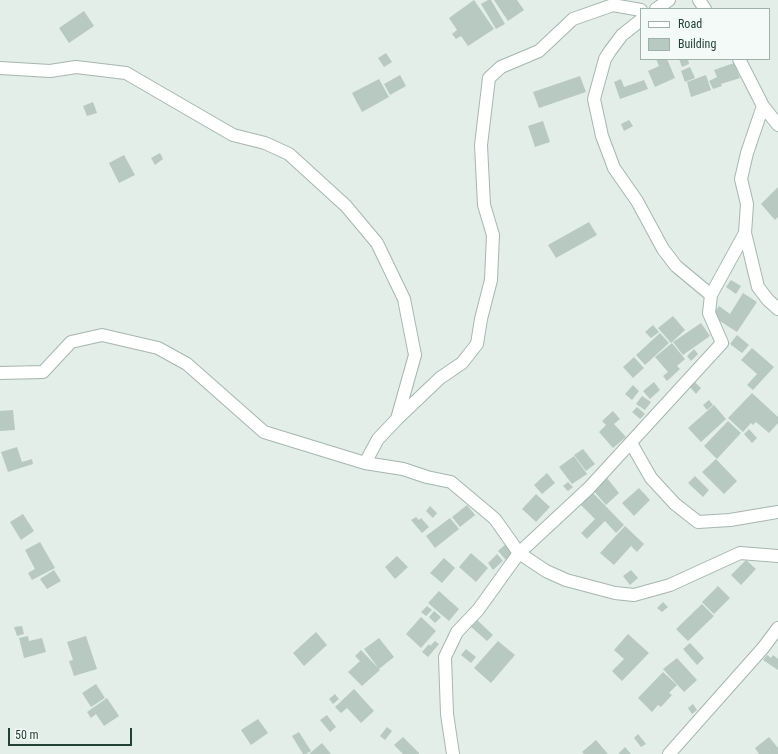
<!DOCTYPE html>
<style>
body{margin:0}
#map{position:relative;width:778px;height:754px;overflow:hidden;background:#e3eee8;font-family:"Roboto Condensed",sans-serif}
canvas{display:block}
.legend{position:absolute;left:640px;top:8px;width:130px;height:52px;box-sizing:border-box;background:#f4faf7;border:1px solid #a0b0aa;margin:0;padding:5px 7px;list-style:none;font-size:12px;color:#224136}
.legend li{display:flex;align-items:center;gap:8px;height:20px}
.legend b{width:20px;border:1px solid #a0b0aa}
.scale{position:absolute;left:8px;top:728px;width:124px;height:18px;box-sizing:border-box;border:2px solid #224136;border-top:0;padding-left:5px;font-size:12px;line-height:14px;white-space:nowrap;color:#224136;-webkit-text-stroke:3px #f4faf7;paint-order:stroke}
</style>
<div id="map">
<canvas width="778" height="754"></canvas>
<ul class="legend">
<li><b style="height:5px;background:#fff"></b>Road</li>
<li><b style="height:11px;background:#b8c9c1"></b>Building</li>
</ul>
<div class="scale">50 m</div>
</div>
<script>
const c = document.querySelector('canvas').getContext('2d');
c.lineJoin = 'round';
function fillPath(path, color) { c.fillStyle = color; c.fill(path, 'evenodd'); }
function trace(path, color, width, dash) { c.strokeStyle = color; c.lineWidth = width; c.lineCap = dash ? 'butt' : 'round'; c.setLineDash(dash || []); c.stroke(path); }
fillPath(new Path2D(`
 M474 0 494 29 468 46 461 36 456 39 452 34 457 30 449 18Z
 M488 0H491L505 24 496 29 481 4Z
 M494 0H517L524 10 508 21Z
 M84 11 94 26 69 43 59 28Z
 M386 53 392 62 384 67 378 58Z
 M656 59H667L675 78 655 87 648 71 659 66Z
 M679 59H688L689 64 682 67Z
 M734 63 740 78 721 84 722 86 713 89 709 81 717 77 714 70Z
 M690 67 695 78 685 82 681 71Z
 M400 75 406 86 390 95 384 84Z
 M706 75 711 90 691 97 687 82Z
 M580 76 586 92 539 108 533 92Z
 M379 79 389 97 362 112 352 93Z
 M621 79 624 87 644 80 648 89 620 99 614 82Z
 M93 102 97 113 87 116 83 106Z
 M629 120 633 126 624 131 621 124Z
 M543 121 550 142 535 147 528 126Z
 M160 153 163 159 155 165 151 158Z
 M124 155 135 175 119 183 109 163Z
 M778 187V217L775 220 761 204Z
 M589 222 597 235 556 258 548 245Z
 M731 280 741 286 736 294 726 287Z
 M743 293 757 302 737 332 712 316 719 306 730 314Z
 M673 316 685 330 671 343 658 328Z
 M701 323 710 336 683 355 673 342Z
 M653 325 659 332 651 338 645 332Z
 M660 333 669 343 645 365 636 355Z
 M737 335 749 345 742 353 730 344Z
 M672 343 685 359 677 366 680 369 667 381 663 376 668 372 655 357Z
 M752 348 774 367 753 390 747 385 757 374 741 360Z
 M694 349 698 354 691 361 687 356Z
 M634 357 644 368 633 378 623 367Z
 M654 382 660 390 650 399 643 391Z
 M695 382 701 388 696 394 690 387Z
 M633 385 639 391 632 400 625 394Z
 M752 393 778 417V423L769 433 756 422 753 425 751 423 743 432 728 418Z
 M642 396 651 402 645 410 636 404Z
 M709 400 713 405 707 410 703 405Z
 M714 405 726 419 701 442 688 428Z
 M637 407 645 414 640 419 632 412Z
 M13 410 15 430 0 431V411Z
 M613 411 620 419 614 424 626 437 613 448 599 432 606 425 602 421Z
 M728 421 741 433 717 459 704 446Z
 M749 429 757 438 752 443 744 434Z
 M17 447 22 462 32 459 33 464 8 472 1 452Z
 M583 449 595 464 586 471 574 455Z
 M574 456 587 474 572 484 559 467Z
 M716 459 737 481 724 494 702 472Z
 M547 473 555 483 542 494 534 485Z
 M695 476 709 490 703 497 688 483Z
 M607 478 619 493 606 505 593 490Z
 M568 482 573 487 568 491 563 486Z
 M639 488 650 500 634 516 622 503Z
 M592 492 624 525 616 533 605 521 587 539 581 533 595 519 580 504Z
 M536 494 550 507 536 522 522 509Z
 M467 505 475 515 460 527 452 517Z
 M430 506 437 513 433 518 426 511Z
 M23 514 34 531 21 540 10 522Z
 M416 517 419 520 421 518 429 527 422 533 411 520Z
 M450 518 459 529 435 548 426 536Z
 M625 526 644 544 637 552 631 546 614 565 600 553Z
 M40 542 55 568 32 580 28 573 35 569 25 550Z
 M507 543 515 551 506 560 498 551Z
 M471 553 488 568 476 582 459 567Z
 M497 554 503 561 493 570 488 563Z
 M397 556 408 567 395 579 385 567Z
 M444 558 455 568 442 583 430 573Z
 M746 560 756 569 741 585 731 575Z
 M54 570 61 581 47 589 40 579Z
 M631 570 638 578 630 585 623 576Z
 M718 586 730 598 714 614 702 602Z
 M439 591 459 609 449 621 428 603Z
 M663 602 668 607 662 612 657 608Z
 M702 604 714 616 688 641 676 629Z
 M427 606 432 610 426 616 421 612Z
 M434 611 441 617 435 623 429 617Z
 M421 617 436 631 421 648 406 634Z
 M476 619 493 635 487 641 470 626Z
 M22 626 24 634 17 636 14 627Z
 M316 632 327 645 304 666 293 653Z
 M628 634 649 653 622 681 612 671 624 659 614 650Z
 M28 636 29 641 42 638 46 652 24 658 19 638Z
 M86 636 97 669 74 676 69 661 73 660 67 642Z
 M379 638 394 657 379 669 364 649Z
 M435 641 439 644 428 657 422 652 429 644 430 646Z
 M498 641 515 655 491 683 474 668Z
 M690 643 704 658 697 665 683 649Z
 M466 649 476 657 471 663 461 655Z
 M361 650 380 670 362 686 348 672 360 661 355 656Z
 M767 655 771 658 773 655 778 659V670L763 660Z
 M677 658 697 680 684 692 663 669Z
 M663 672 677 685 669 693 672 695 661 707 658 705 652 712 638 698Z
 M96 684 105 698 91 707 82 693Z
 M354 689 374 711 361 723 347 708 341 713 335 707Z
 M335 694 339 699 333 704 329 699Z
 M107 698 119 716 104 726 96 714 91 718 87 712Z
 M693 704 697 710 692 714 688 708Z
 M327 715 336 727 330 732 320 720Z
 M258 719 268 733 251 745 241 730Z
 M387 727 392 731 385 740 380 736Z
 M299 732 311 751 306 754H303L292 736Z
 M638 734 646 744 641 747 634 738Z
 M403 737 419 753V754H403L394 745Z
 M769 737 778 748V754H759L755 748Z
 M596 740 608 754H584L582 752Z
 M322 743 331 754H309Z
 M625 747 631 754H618Z`), '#b8c9c1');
const minor = new Path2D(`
 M699 0 705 9
 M656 9 669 0
 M641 20 622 35 610 51 605 59 594 99 602 136 614 168 637 201 663 249 676 266 711 295
 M739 59 763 106 778 125
 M0 68 50 71 76 67 126 73 233 135 265 143 289 154 346 206 377 243 404 299 415 355 397 419
 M763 106 747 153 741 179 747 204 745 233 758 287 768 300 778 309
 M0 373 43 372 71 342 102 335 158 348 187 364 264 432 365 463 403 469 427 477 451 482 495 519 519 553 546 571 566 580 615 593 634 595 670 585 740 553 778 556
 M631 443 651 478 675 504 698 522 730 520 778 512
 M365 463 378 439 397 419 440 378 462 363 477 344 481 319 491 280 493 235 484 205 481 145 489 78 501 67 539 51 573 19 613 5 641 10
 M453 754 447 714 445 657 457 632 478 610 519 553 589 488 722 343 709 313 711 295 745 233
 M669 754 763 648 778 628`);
trace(minor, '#a5b7af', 14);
trace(minor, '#fff', 12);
</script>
